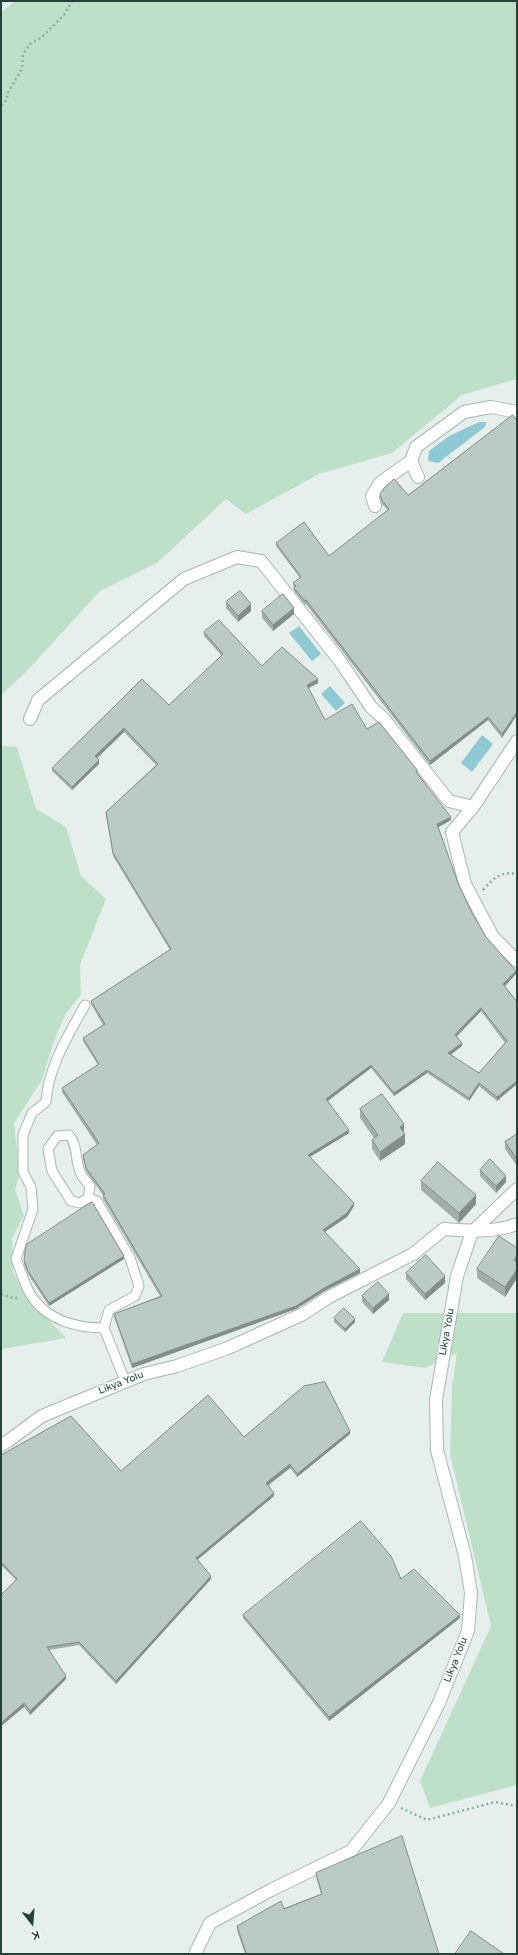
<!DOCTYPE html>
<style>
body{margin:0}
#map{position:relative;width:518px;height:1955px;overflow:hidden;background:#e6efeb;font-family:"Varela Round",sans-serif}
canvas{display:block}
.frame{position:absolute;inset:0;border:2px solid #24423a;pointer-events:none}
.north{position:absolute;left:12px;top:1903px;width:40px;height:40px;-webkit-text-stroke:3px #f7fbf9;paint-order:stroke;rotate:163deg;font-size:11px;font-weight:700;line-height:16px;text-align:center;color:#24423a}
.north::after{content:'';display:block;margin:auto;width:14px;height:18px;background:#24423a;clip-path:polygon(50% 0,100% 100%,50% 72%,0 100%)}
</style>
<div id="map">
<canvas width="518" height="1955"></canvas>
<div class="frame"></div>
<div class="north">K</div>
</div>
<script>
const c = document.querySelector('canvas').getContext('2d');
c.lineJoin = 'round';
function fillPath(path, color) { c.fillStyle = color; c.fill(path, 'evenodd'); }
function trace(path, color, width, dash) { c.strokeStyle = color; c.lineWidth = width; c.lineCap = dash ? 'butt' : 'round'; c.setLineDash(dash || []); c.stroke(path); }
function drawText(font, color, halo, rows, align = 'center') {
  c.font = font + ' "Varela Round",sans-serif'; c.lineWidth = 3; c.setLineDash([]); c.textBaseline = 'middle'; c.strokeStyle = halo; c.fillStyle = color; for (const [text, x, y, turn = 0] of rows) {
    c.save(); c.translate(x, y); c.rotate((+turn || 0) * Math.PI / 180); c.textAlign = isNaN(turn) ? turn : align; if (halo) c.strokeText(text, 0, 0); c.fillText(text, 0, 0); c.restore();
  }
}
fillPath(new Path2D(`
 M16 1H517V379L462 395 392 453 319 474 246 514 226 499 157 563 100 591 26 672 1 695V12Z
 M1 746 17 747 36 809 66 827 81 876 106 899 80 965 81 995 66 1013 53 1044 42 1080 14 1123 20 1174 15 1189 24 1216 12 1238 13 1272 28 1299 66 1338 1 1349Z
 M403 1313H517V1785L430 1808 420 1781 491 1626 450 1454 452 1387 457 1353 425 1368 382 1362Z`), '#bfe0c8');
fillPath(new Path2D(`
 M479 422H486L485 427 438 463 428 461 429 451 449 436Z
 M299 626 321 654 312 661 289 633Z
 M330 686 345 703 336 711 321 694Z
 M482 735 493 744 472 772 461 763Z`), '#8ec9d4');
const service = new Path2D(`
 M85 1005C68 1036 48 1067 46 1102L32 1113 23 1135V1172L31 1187 33 1209 16 1259C21 1271 25 1287 32 1297 48 1320 76 1328 104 1328
 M88 1198 90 1186C88 1183 84 1179 82 1176 74 1163 79 1146 69 1135L57 1136 48 1149 52 1171 71 1201 80 1203 88 1198 97 1201 130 1258 139 1286 135 1296 109 1310 104 1328 125 1381`);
const minor = new Path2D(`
 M418 477 411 461 416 447 464 412 491 407 517 412
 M375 506 372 496 380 483 411 461
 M30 719 38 700 184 579 237 557 261 561 340 661 371 707 384 719 449 801 473 807
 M517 741 473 807 452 832 465 884 493 937 517 961
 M1 1445 8 1441 42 1416 144 1374 177 1366 228 1348 303 1314 329 1297 413 1254 444 1229C468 1231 494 1233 517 1224
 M195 1954 210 1923 271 1890 351 1851 389 1803 439 1703 468 1631 471 1593 465 1556 437 1450 436 1400 457 1276 472 1232 517 1189`);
trace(service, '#a8b8b2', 11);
trace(minor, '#a8b8b2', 14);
trace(new Path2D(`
 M1 105 7 100V94L22 69 23 54 30 44 41 38 64 15 72 1
 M483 890C494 878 500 871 517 874
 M1 1294 13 1298H19
 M401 1808 427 1820 495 1802 517 1806`), '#86b3a5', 2.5, [2, 3]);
trace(service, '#fff', 9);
trace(minor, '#fff', 12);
fillPath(new Path2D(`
 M513 415 502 738 488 720 430 765 306 604 305 605 294 591 293 583 300 578 276 546V543L329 556 388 510 382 504 380 497V494L408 495Z
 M226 602 251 611 238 622 226 608Z
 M262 611 294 614 273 631 262 618Z
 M204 632 262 666 318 683 308 688 325 720 367 729 418 774 451 820 438 827 458 883 472 913 486 937 516 974 505 986 517 1002 497 1101 479 1086 469 1101 427 1073 394 1096 371 1068 328 1101 349 1133 310 1157 354 1206 347 1217 325 1232 360 1273 326 1290 296 1309 132 1368 114 1317V1314L160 1296 103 1199V1195L86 1171 83 1159V1155L97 1145 62 1092V1088L98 1065 83 1041V1038L103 1025 91 1004V1001L170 950 113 856 106 815V812L156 765 124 732 97 758 99 764 72 790 52 771V768L142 679 169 705 222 656 204 636ZM481 1011 505 1043 479 1073 450 1055 462 1046 457 1036Z
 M360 1109 404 1133 405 1144 380 1161 372 1149V1140L374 1138 360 1118Z
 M517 1134V1166L505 1149V1142Z
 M480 1170 506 1182 496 1193 480 1176Z
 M421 1181 476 1204 459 1223 421 1190Z
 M517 1248V1278L505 1297 477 1278V1269Z
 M124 1259 49 1306 28 1274 24 1264V1260Z
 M406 1273 445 1283 425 1300 406 1279Z
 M362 1296 389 1300 373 1314 362 1302Z
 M334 1318 355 1322 345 1332 334 1322Z
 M350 1434 297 1477 290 1468 268 1485 274 1496 197 1560 211 1579 116 1684 79 1645 49 1650 66 1679 30 1715 24 1707 1 1726V1595L16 1580 1 1565V1455L121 1471 244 1437Z
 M401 1579 460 1618 329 1721 243 1618V1615Z
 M316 1873 439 1954H245L237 1930V1926L321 1894 316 1876Z`), '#a1aea9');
fillPath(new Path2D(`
 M251 604V611L238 622V616Z
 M294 608V614L273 631V625Z
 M318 679V683L307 689V685Z
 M517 712V715L502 738V734Z
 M488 717V720L430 765V761Z
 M124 728V732L95 760V756Z
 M99 760V764L72 790V787Z
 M451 817V820L437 828V824Z
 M516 971V974L503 988V984Z
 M481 1008V1011L455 1038V1035Z
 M462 1043V1046L448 1057V1053Z
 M371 1065V1068L326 1102V1099Z
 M427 1070V1073L394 1096V1093Z
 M517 1081V1084L497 1101V1097Z
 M479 1083V1086L469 1101V1098Z
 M404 1124V1134L400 1127Z
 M349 1130V1133L308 1158V1155Z
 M405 1134V1144L380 1161V1152Z
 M506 1176V1182L496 1193V1186Z
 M476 1195V1204L459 1223V1213Z
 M354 1203V1206L347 1217 323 1233V1230Z
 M517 1255V1265L514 1260Z
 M124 1256V1259L49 1306V1303Z
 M360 1269V1273L326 1290 296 1309 132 1368V1364L326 1287Z
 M517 1269V1278L505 1297V1287Z
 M445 1276V1283L425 1300V1294Z
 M389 1294V1300L373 1314V1308Z
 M355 1319V1322L345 1332V1329Z
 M350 1431V1434L297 1477V1474Z
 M290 1464V1468L266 1487V1483Z
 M274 1493V1496L196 1561V1558Z
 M211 1576V1579L116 1684V1681Z
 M460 1615V1618L329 1721V1717Z
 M66 1676V1679L30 1715V1711Z
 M24 1703V1707L1 1726V1723Z`), '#838d89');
const building = new Path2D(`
 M513 415 517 421V712L502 734 488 717 430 761 306 600 305 601 294 588 296 586 293 583 301 577 276 543 304 522 329 556 389 509 382 500 380 494 384 488 394 479 408 495Z
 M240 591 251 604 238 616 226 602Z
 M283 594 294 608 273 625 262 611Z
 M219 620 262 666 282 647 318 679 307 685 325 720 352 704 367 729 379 722 418 771 416 772 451 817 437 824 458 883 472 913 486 937 516 971 503 984 517 1002V1081L497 1097 479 1083 469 1098 427 1070 394 1093 371 1065 326 1099 349 1130 308 1155 354 1203 347 1213 323 1230 360 1269 326 1287 296 1306 132 1364 114 1314 162 1296 103 1195 105 1194 86 1168 83 1155 99 1143 62 1088 99 1064 83 1038 105 1024 91 1001 171 949 113 853 106 812 158 764 124 728 95 756 99 760 72 787 52 768 142 679 169 705 223 654 204 632ZM481 1008 507 1041 479 1073 448 1053 462 1043 455 1035Z
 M382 1094 404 1124 400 1127 405 1134 380 1152 372 1140 378 1135 360 1109Z
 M517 1134V1159L505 1142Z
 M490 1159 506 1176 496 1186 480 1170Z
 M438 1162 476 1195 459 1213 421 1181Z
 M92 1202 124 1256 49 1303 28 1271 24 1260 26 1245Z
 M499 1236 517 1248V1255L514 1260 517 1262V1269L505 1287 477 1269Z
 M426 1255 445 1276 425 1294 406 1273Z
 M378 1282 389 1294 373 1308 362 1296Z
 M344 1308 355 1319 345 1329 334 1318Z
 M325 1382 350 1431 297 1474 290 1464 266 1483 274 1493 196 1558 211 1576 116 1681 79 1642 47 1647 66 1676 30 1711 24 1703 1 1723V1595L17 1579 1 1562V1455L71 1416 121 1471 208 1395 244 1437 304 1386Z
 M361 1521 391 1556 401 1579 414 1569 460 1615 329 1717 243 1615Z
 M402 1836 439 1954H246V1953L237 1926 281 1901 284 1909 322 1894 316 1873Z
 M471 1931 504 1954H455Z`);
fillPath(building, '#bbcac4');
trace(building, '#838d89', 1);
drawText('10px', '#24423a', '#f7fbf9', [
 ["Likya Yolu",447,1332,-80],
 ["Likya Yolu",121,1383,-21],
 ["Likya Yolu",456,1660,-68]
]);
</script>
